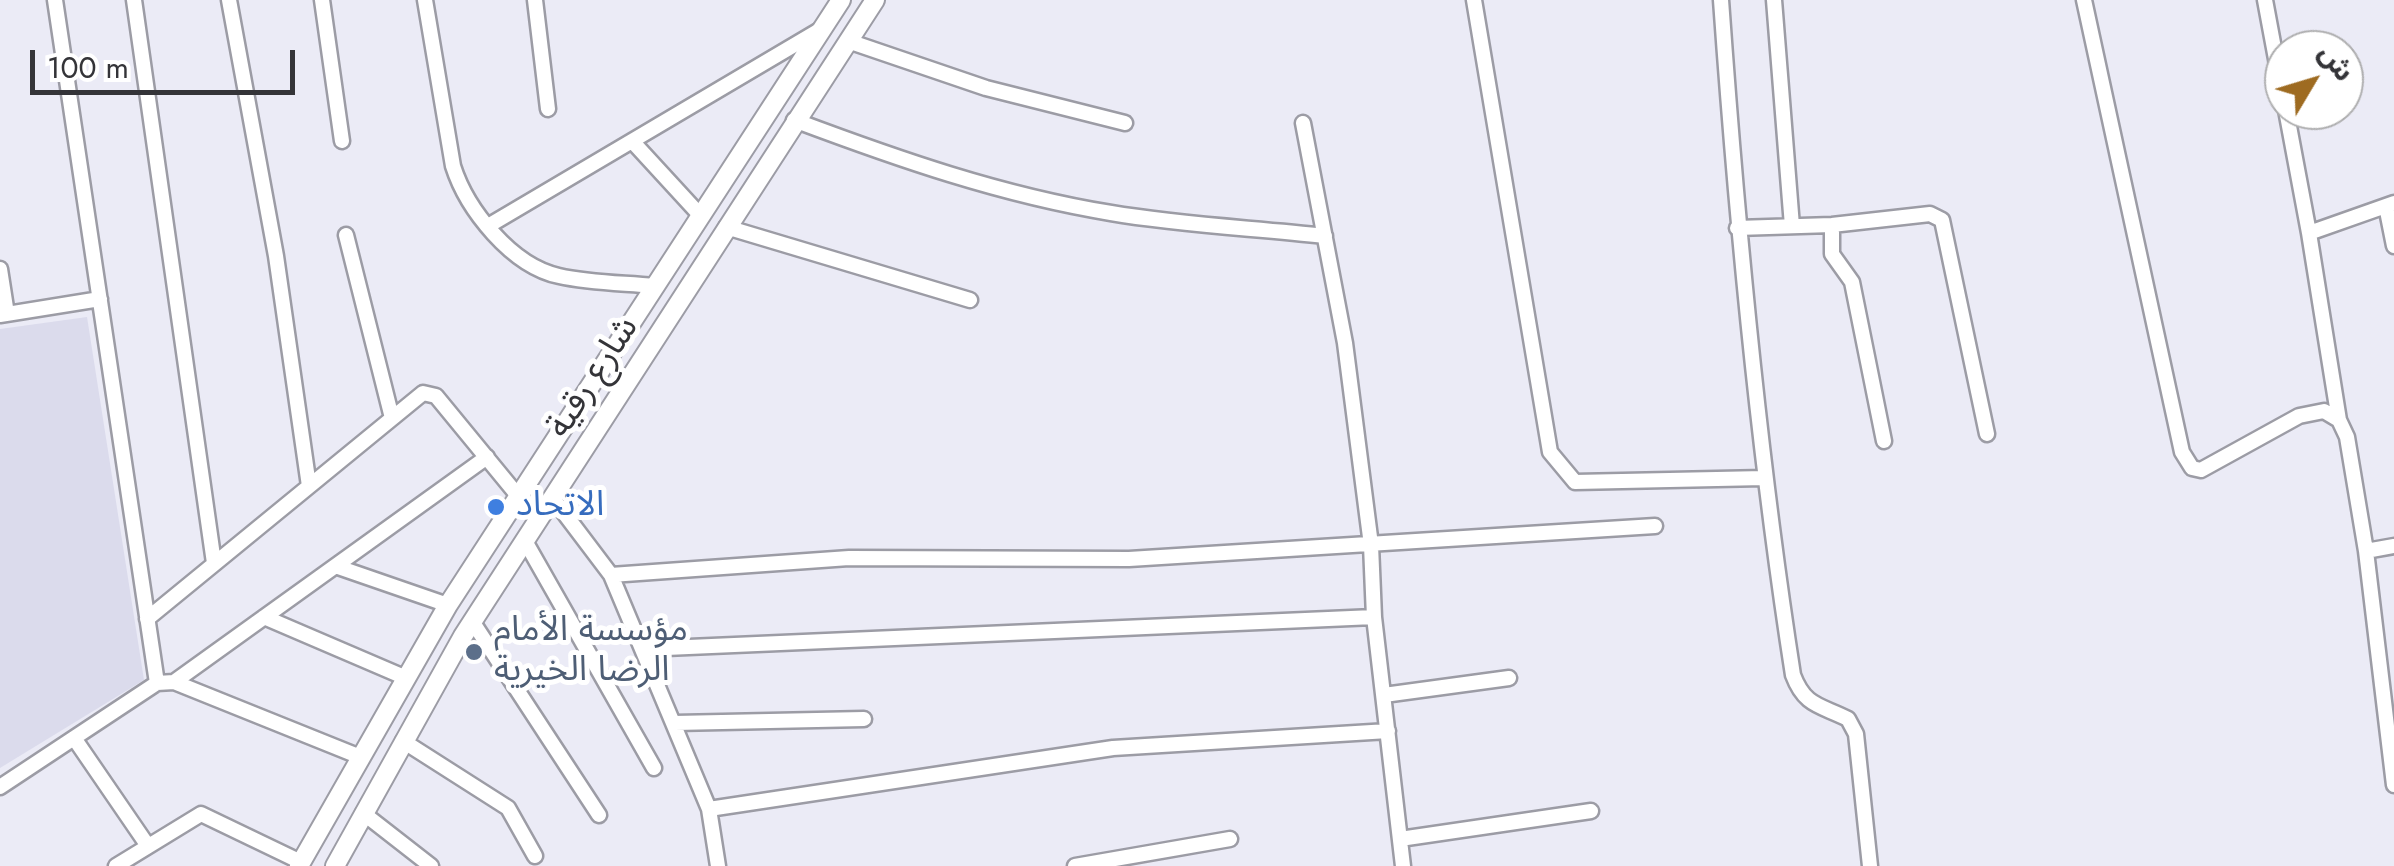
<!DOCTYPE html>
<meta charset="utf-8">
<style>
body{margin:0}
#map{position:relative;width:2394px;height:866px;overflow:hidden;background:#ebebf6;font-family:Jost,"Noto Sans Arabic",sans-serif}
canvas{display:block}
.north{position:absolute;left:2264px;top:30px;width:100px;height:100px;box-sizing:border-box;background:#fff;border:2px solid #aeaeaf;border-radius:50%;rotate:52deg;font-size:28px;font-weight:700;line-height:40px;text-align:center;color:#343438}
.north::after{content:'';display:block;margin:auto;width:35px;height:45px;background:#9e6b21;clip-path:polygon(50% 0,100% 100%,50% 72%,0 100%)}
.scale{position:absolute;left:30px;top:50px;width:265px;height:45px;box-sizing:border-box;border:5px solid #343438;border-top:0;padding-left:12px;font-size:30px;line-height:35px;white-space:nowrap;color:#343438;-webkit-text-stroke:8px #fff;paint-order:stroke}
</style>
<div id="map">
<canvas width="2394" height="866"></canvas>
<div class="north">ش</div>
<div class="scale">100 m</div>
</div>
<script>
const c = document.querySelector('canvas').getContext('2d');
c.lineJoin = 'round';
function fillPath(path, color) { c.fillStyle = color; c.fill(path, 'evenodd'); }
function trace(path, color, width, dash) { c.strokeStyle = color; c.lineWidth = width; c.lineCap = dash ? 'butt' : 'round'; c.setLineDash(dash || []); c.stroke(path); }
function drawText(font, color, halo, rows, align = 'center') {
  c.font = font + ' Jost,"Noto Sans Arabic",sans-serif'; c.lineWidth = 10; c.setLineDash([]); c.textBaseline = 'middle'; c.strokeStyle = halo; c.fillStyle = color; for (const [text, x, y, turn = 0] of rows) {
    c.save(); c.translate(x, y); c.rotate((+turn || 0) * Math.PI / 180); c.textAlign = isNaN(turn) ? turn : align; if (halo) c.strokeText(text, 0, 0); c.fillText(text, 0, 0); c.restore();
  }
}
fillPath(new Path2D(`
 M87 317 144 680 0 768V329Z`), '#dbdbec');
const minor = new Path2D(`
 M55 0 157 683
 M134 0 214 563
 M229 0 276 256 309 486
 M322 0 342 141
 M425 0 453 166C467 210 512 266 559 276 590 283 623 283 654 286
 M535 0 548 109
 M1474 0 1550 452 1575 482 1764 478
 M1721 0C1737 226 1758 451 1793 675 1805 707 1821 705 1848 719L1856 734 1870 866
 M1774 0 1792 226
 M2084 0 2182 452 2192 468 2201 470 2299 416 2324 411 2339 420 2347 437 2366 551 2394 785
 M2265 0 2284 102
 M848 41 986 88 1125 123
 M2286 110 2309 233
 M794 120C898 159 1001 195 1111 213 1181 225 1254 228 1325 236
 M1303 123 1345 343 1371 545 1374 617 1403 866
 M632 141 700 215
 M2386 206 2394 246
 M1832 225V254L1852 282 1884 441
 M488 226 818 31
 M726 227 970 300
 M1737 228 1832 225 1930 214 1942 220 1987 434
 M346 235 392 418
 M0 269 7 314
 M0 315 100 299
 M2339 420 2309 233 2394 203
 M552 497 611 575 709 809 718 866
 M525 541 654 768
 M2366 551 2394 546
 M335 566 448 605
 M611 575 849 558 1129 559 1655 526
 M264 617 404 677
 M147 619 423 393 436 396 519 497
 M472 621 599 815
 M643 649 1374 617
 M174 682 358 756
 M1384 695 1509 678
 M675 723 864 719
 M74 738 148 846
 M403 741 508 808 535 856
 M0 787 157 683 174 682 487 457
 M709 809 1113 748 1388 731
 M363 813 431 866
 M1400 839 1591 811
 M116 866 201 814 301 862
 M1075 866 1230 839`);
const tertiary = new Path2D(`
 M299 866 448 605 841 0
 M335 866 463 636 875 0`);
trace(minor, '#9c9ca5', 19);
trace(tertiary, '#9c9ca5', 22);
trace(minor, '#fff', 14);
trace(tertiary, '#fff', 18);
for (const [x, y, r, color] of [
 [496,507,10,"#3f7fe0"],
 [474,652,10,"#5c6f8a"]
]) { const dot = new Path2D(); dot.arc(x, y, r, 0, 2 * Math.PI); c.fillStyle = color; c.fill(dot); trace(dot, '#fff', 4); }
drawText('35px', '#343438', '#fff', [
 ["شارع رقية",594,378,-57]
]);
drawText('35px', '#366cbe', '#fff', [
 ["الاتحاد",516,507]
], 'left');
drawText('35px', '#4e5e75', '#fff', [
 ["مؤسسة الأمام",494,632],
 ["الرضا الخيرية",494,672]
], 'left');
</script>
